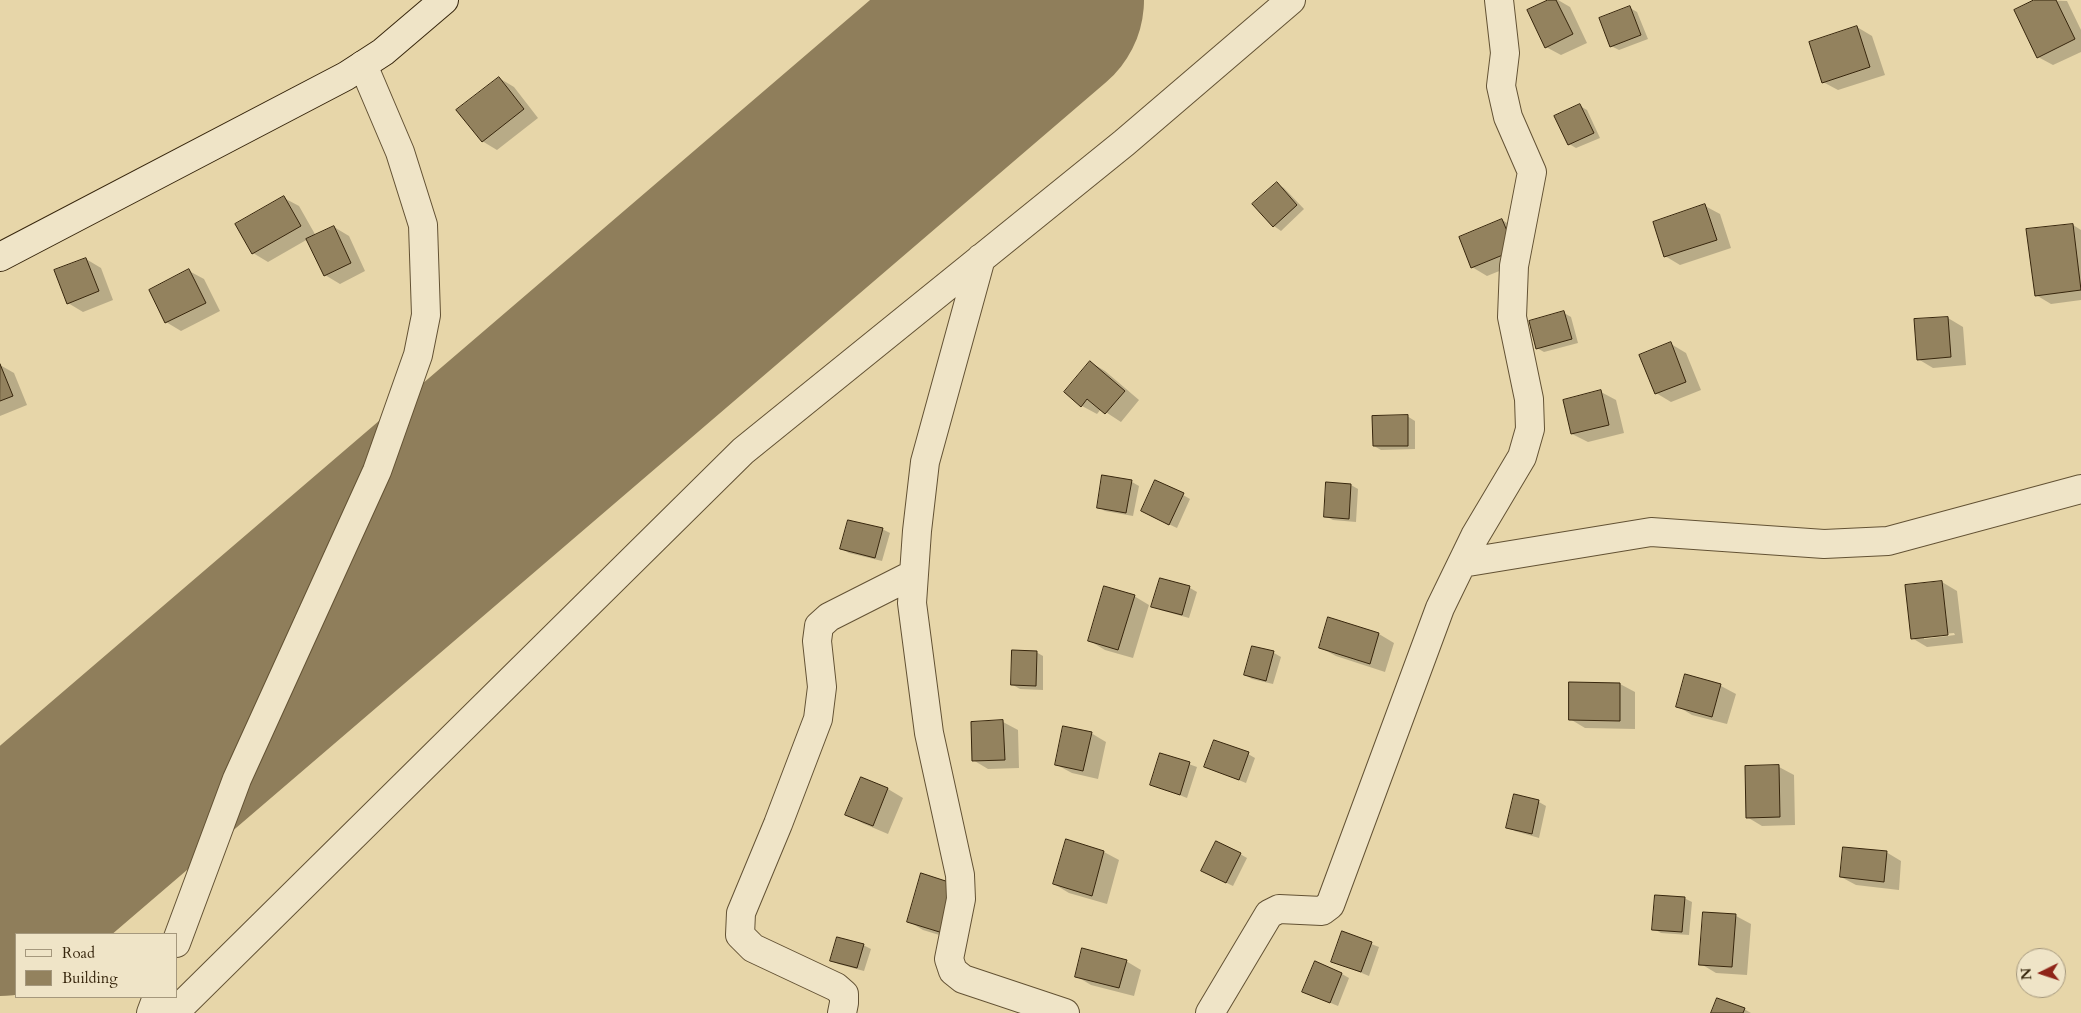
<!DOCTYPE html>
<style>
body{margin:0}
#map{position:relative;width:2081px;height:1013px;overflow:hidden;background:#e7d6a9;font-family:Cardo,serif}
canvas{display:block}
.legend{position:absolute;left:15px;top:933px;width:162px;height:65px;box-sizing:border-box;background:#efe4c7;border:1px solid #a5987d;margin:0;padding:6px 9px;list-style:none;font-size:15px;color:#37260d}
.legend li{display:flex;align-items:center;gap:10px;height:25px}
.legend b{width:25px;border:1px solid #a5987d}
.north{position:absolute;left:2016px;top:948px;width:50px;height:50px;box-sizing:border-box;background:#efe4c7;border:1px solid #a5987d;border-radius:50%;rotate:266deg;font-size:14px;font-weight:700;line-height:20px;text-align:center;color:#37260d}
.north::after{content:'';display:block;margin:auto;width:18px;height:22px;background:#8f2418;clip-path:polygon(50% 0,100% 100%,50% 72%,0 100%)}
</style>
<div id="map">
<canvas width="2081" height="1013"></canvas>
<ul class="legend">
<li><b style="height:6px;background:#efe4c7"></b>Road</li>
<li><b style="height:14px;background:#93825e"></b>Building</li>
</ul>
<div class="north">N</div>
</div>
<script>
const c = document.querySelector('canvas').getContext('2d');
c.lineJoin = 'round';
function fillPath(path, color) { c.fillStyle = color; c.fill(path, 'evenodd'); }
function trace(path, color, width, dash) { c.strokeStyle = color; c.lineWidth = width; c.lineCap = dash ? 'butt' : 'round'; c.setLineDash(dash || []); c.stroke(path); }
fillPath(new Path2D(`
 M1551 0H1558L1570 7 1587 43 1561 55 1546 47Z
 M2037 0 2067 1 2081 30V52L2053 65 2038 57Z
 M1630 8 1637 12 1648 39 1619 50 1611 46Z
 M1857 27 1872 36 1885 75 1838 90 1823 82Z
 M499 78 514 87 538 118 497 150 482 141Z
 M1580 106 1587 110 1600 138 1576 148 1569 144Z
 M1277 184 1284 188 1304 209 1281 231 1274 226Z
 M284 198 299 206 316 236 334 227 349 236 365 271 340 284 325 275 308 239 268 262 253 253Z
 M1705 206 1720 214 1731 248 1680 265 1665 256Z
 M1502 220 1517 229 1529 259 1487 276 1472 267Z
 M2073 225 2081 230V300L2051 304 2036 295Z
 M86 259 101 268 113 300 83 312 68 303Z
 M189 271 204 279 220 311 181 331 166 322Z
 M1564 313 1571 317 1578 343 1544 352 1537 348Z
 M1948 318 1963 327 1966 365 1933 368 1918 359Z
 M1671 344 1686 353 1701 390 1671 402 1656 393Z
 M1090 362 1105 371 1139 400 1121 422 1101 409 1097 414 1082 406 1066 392Z
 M0 365 14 373 27 405 0 416Z
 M1601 392 1616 400 1624 433 1588 442 1572 434 1565 401Z
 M1407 416 1415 421V449L1381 450 1374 446Z
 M1132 482 1139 486 1133 516 1105 511 1098 507Z
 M1351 485 1358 489 1356 522 1333 520 1325 516Z
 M1183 495 1190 499 1177 528 1149 515Z
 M882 529 890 533 882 561 849 553 842 549Z
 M1160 579 1190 588 1197 592 1189 618 1160 610 1153 606Z
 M1942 582 1957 591 1963 643 1927 647 1912 638 1906 586ZM1954 633 1955 635 1924 639V636Z
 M1134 596 1149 605 1133 658 1105 650 1090 641Z
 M1329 619 1379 634 1394 643 1385 672 1336 656 1321 648Z
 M1253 647 1274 653 1281 657 1273 684 1252 679 1245 675Z
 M1036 652 1043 656V690L1020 689 1013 685Z
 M1686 676 1721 686 1736 694 1727 724 1692 715 1677 706Z
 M1620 684 1635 692V729L1585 728 1570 719Z
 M1003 722 1018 730 1019 768 988 769 973 760Z
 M1091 733 1106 742 1098 779 1072 773 1057 765Z
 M1161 754 1197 767 1187 798 1152 784Z
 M1248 754 1255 758 1246 783 1206 767Z
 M1779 767 1794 775 1795 825 1762 826 1747 817Z
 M861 778 888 789 903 798 888 834 862 823 847 814Z
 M1515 796 1539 802 1546 806 1539 838 1515 831 1508 827Z
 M1067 841 1104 852 1119 860 1107 904 1069 893 1054 884Z
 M1886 852 1901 861 1899 890 1856 885 1841 877Z
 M1240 854 1247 858 1233 886 1210 875Z
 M960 887 975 896 962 942 923 930 908 921Z
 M1684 898 1692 902 1689 935 1661 933 1654 929Z
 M1704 913 1736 916 1751 924 1747 975 1716 973 1701 964Z
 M1343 933 1379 947 1369 976 1333 961Z
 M863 945 871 949 864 971 838 964 831 960Z
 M1126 961 1141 970 1134 996 1091 985 1076 976Z
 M1342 974 1349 978 1338 1006 1304 992Z
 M1744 1009 1751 1013H1713Z`), '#0003');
trace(new Path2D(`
 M0 888 1036 0`), '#8f7e5b', 216);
const building = new Path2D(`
 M1548 0H1556L1573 34 1545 48 1527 10Z
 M2034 0H2056L2075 39 2037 58 2014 10Z
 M1630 6 1641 35 1610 47 1599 18Z
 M1857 26 1870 67 1822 83 1809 42Z
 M499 77 524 109 482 142 456 110Z
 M1580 104 1594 133 1568 145 1554 116Z
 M1277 182 1297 205 1273 227 1252 204Z
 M284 196 301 226 252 254 235 224Z
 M1705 204 1717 240 1664 257 1653 222Z
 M1502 219 1515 250 1471 268 1459 237Z
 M2073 224 2081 290 2035 296 2026 229Z
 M334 226 351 263 324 276 306 239Z
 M86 258 99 291 67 304 54 270Z
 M189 269 206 303 165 323 149 290Z
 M1564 311 1572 339 1536 349 1529 321Z
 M1948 317 1951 357 1917 360 1914 319Z
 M1671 342 1686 382 1655 394 1639 355Z
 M1090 361 1125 391 1105 414 1087 399 1081 407 1064 392Z
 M0 364 13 396 0 401Z
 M1601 390 1609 425 1571 434 1563 400Z
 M1408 415V446H1373L1372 416Z
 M1102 475 1132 480 1126 513 1097 508Z
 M1155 480 1184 493 1169 525 1141 511Z
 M1326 482 1351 484 1349 519 1324 517Z
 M848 520 883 528 875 558 840 549Z
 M1160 578 1190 586 1182 615 1151 607Z
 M1942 581 1948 635 1911 639 1905 585Z
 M1104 586 1135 595 1118 650 1088 641Z
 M1328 617 1379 633 1370 664 1319 648Z
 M1252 646 1274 651 1266 681 1244 675Z
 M1012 650 1037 651 1036 686 1011 685Z
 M1685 674 1721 684 1712 717 1676 707Z
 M1569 682 1620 683V721L1569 720Z
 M1003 720 1005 760 972 761 971 722Z
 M1063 726 1092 732 1083 771 1055 765Z
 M1214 740 1249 752 1239 780 1204 767Z
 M1160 753 1190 762 1180 795 1150 785Z
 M1779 765 1780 817 1746 818 1745 766Z
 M861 777 888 788 873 826 845 815Z
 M1514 794 1539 800 1532 834 1506 828Z
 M1066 839 1104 851 1092 896 1053 884Z
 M1216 841 1241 853 1226 883 1201 871Z
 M1843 847 1887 851 1884 882 1840 877Z
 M921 873 961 886 946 934 907 922Z
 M1655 895 1685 897 1682 932 1652 930Z
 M1703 912 1736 914 1732 967 1699 965Z
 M1342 931 1372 942 1361 972 1331 962Z
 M837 937 864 944 857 968 830 961Z
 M1082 948 1127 960 1119 988 1075 977Z
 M1315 961 1342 973 1330 1003 1302 992Z
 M1717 998 1745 1008 1743 1013H1711Z`);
fillPath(building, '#93825e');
trace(building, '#37260d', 1);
const street = new Path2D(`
 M981 258 925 462 917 531 912 603 929 733 960 875 961 899 949 959 953 971 963 979 1065 1013
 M1462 563 1651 532 1824 544 1888 541 2081 489
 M176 943 237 779 377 471 418 355 426 315 423 225 400 152 363 65
 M151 1013 157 997
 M174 1013 743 451 1124 143 1291 0
 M842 1013 844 1003V994L836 987 753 948 740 935 741 913 778 824 818 719 822 687 817 641 819 626 829 617 914 574
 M1210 1013 1269 914 1279 909 1322 911 1330 905 1440 608 1475 536 1522 457 1530 429 1529 399 1512 317 1514 266 1532 172 1508 117 1501 86 1505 53 1499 0`);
const secondary = new Path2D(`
 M0 257 346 76 383 52 444 0`);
trace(street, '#635234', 30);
trace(secondary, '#37260d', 30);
trace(street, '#efe4c7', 28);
trace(secondary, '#efe4c7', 28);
</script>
